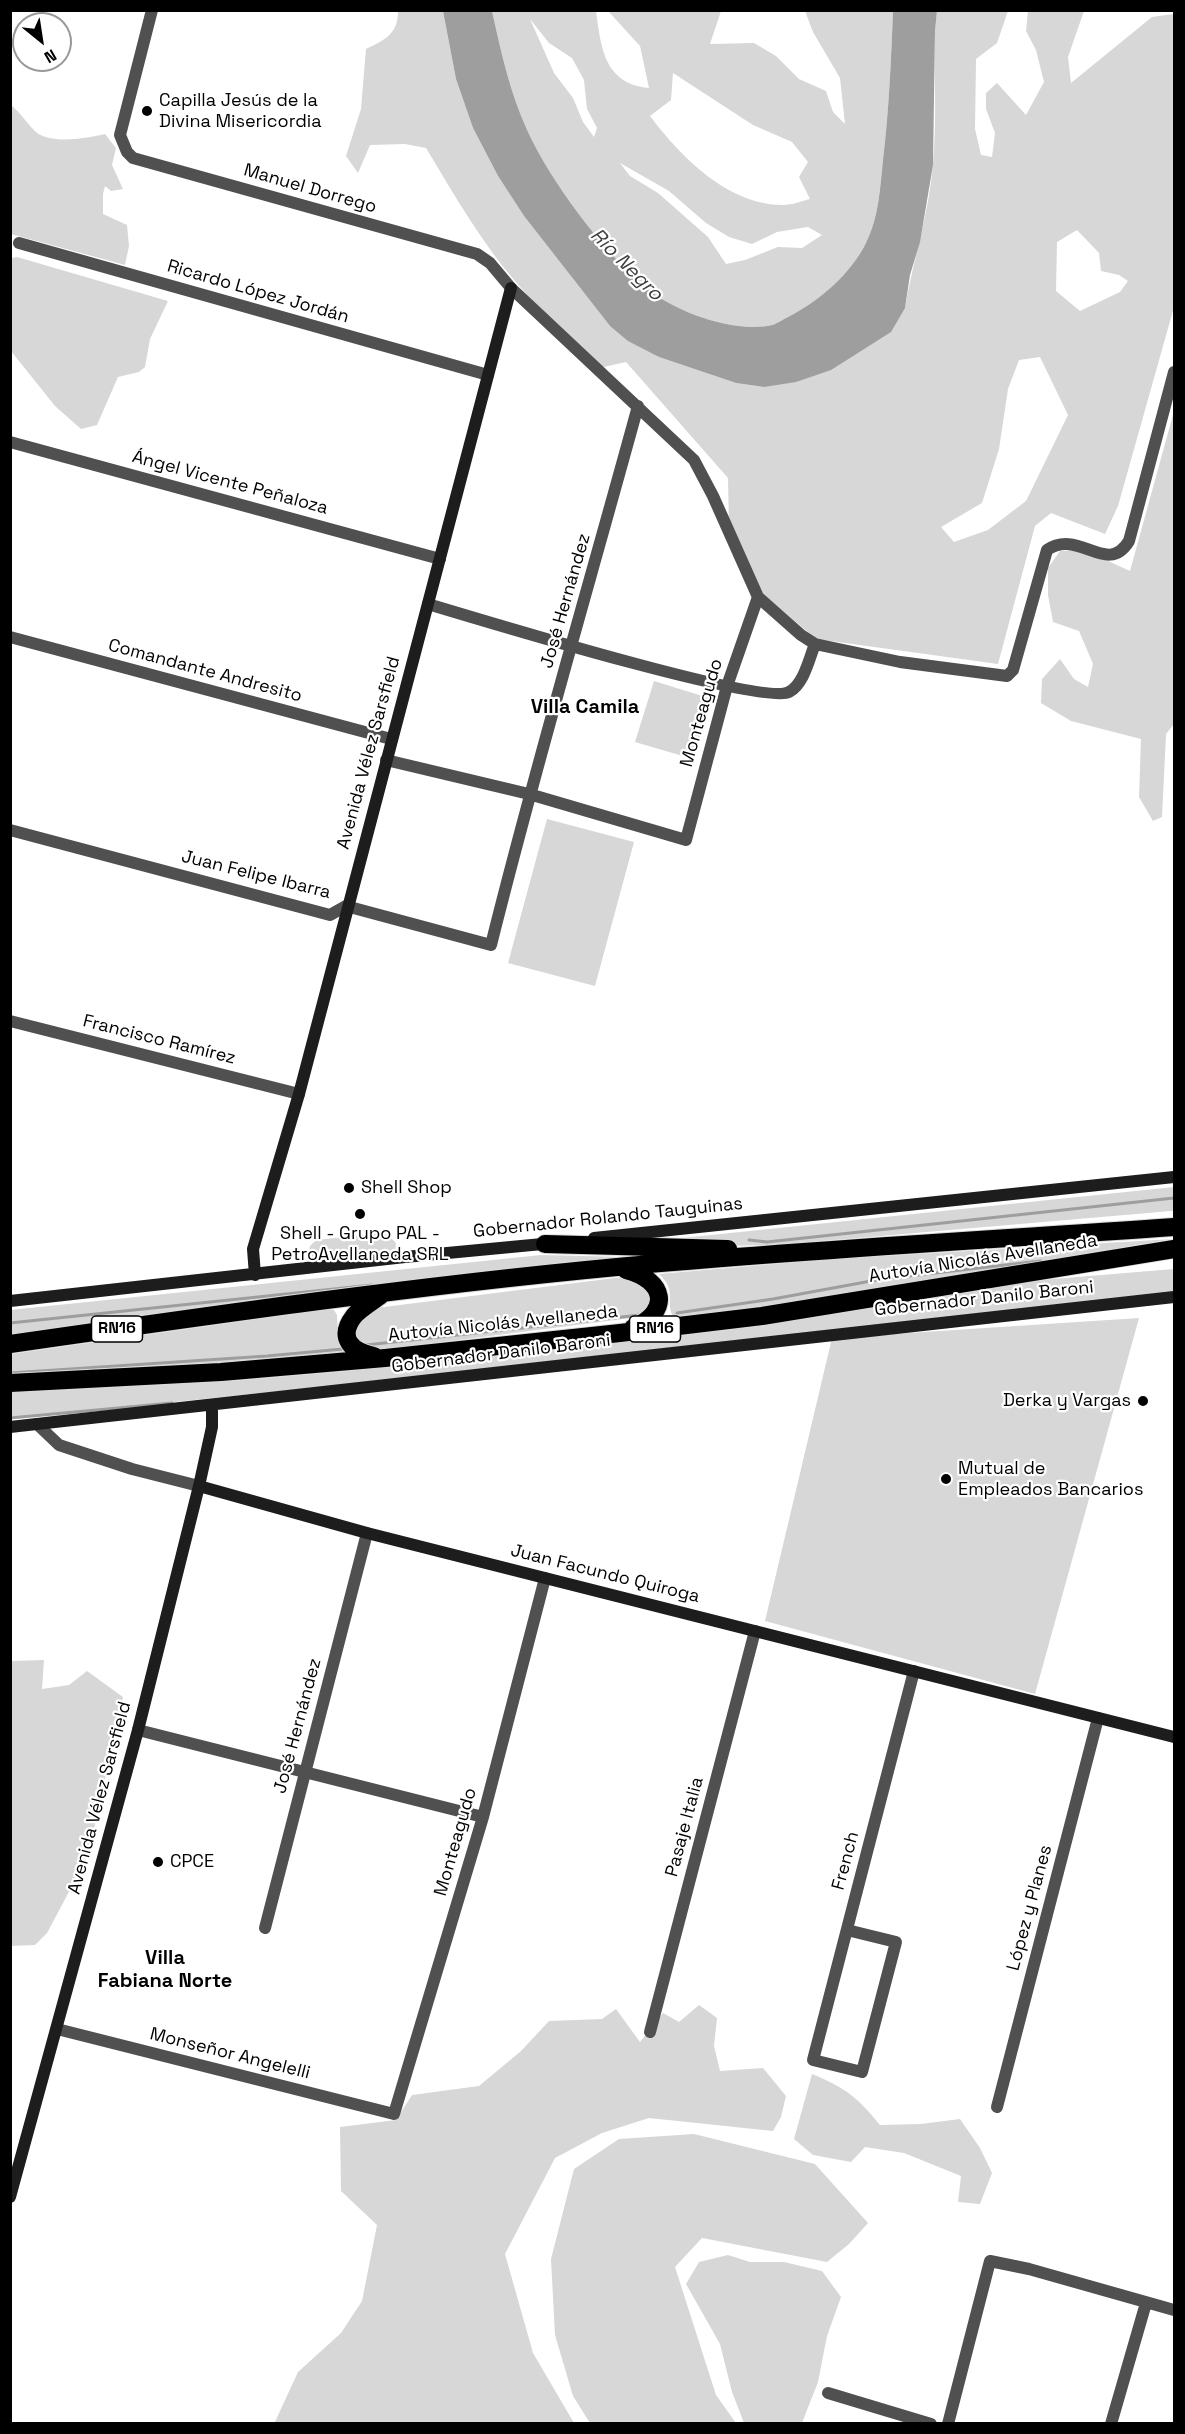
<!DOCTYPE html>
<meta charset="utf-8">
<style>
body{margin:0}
#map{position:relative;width:1185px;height:2434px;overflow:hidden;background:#fff;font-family:"Space Grotesk",sans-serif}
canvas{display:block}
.frame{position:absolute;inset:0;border:12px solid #000;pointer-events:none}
.north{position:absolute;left:12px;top:12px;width:60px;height:60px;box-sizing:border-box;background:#fff;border:2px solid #999;border-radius:50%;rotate:150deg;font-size:16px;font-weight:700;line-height:24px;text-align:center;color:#000}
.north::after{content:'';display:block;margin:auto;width:21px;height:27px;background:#000;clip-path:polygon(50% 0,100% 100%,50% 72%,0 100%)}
</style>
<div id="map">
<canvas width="1185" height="2434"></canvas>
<div class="frame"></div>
<div class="north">N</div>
</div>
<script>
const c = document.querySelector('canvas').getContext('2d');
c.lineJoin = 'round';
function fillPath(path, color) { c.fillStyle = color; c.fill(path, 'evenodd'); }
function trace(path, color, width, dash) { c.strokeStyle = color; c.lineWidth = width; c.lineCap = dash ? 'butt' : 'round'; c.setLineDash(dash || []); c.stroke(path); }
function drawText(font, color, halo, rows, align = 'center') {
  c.font = font + ' "Space Grotesk",sans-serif'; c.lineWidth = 4.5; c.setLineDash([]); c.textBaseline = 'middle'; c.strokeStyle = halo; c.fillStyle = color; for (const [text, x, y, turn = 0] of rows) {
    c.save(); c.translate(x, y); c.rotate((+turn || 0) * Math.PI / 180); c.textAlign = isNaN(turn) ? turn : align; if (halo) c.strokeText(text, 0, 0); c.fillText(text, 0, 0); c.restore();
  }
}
fillPath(new Path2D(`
 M398 11H443L456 79 473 128 498 176 524 216 610 326 659 357 736 383 764 387 905 308C913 260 929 213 933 164 937 121 934 75 935 31L937 11H1008L997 43 976 59 975 129 981 155 992 157 995 133 986 109V93L997 83 1026 115 1044 82 1036 50 1026 31 1028 11H1084L1068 57 1071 83 1152 17 1174 14V307L1118 506 1105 534 1051 513 1035 526 998 664 816 639 763 594 729 528 728 478 626 362 599 368C573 341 546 316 522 289 484 247 455 196 426 148L405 144 370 145 358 173 346 156 361 109 366 49C385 40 398 34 398 11ZM1077 230 1099 253 1101 271 1119 275 1128 281 1120 292 1080 311 1056 291 1057 242ZM1040 357 1068 415 1026 501 988 530 954 542 941 527 982 503 999 449 1008 389 1019 360Z
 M492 11H596C601 47 604 84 649 88L640 46 608 11H721L710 44 754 43 776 56 799 79 826 91 833 112 845 124 840 78 813 32 805 11H893C891 61 889 110 883 160 880 188 879 217 866 243 850 275 819 301 788 317 783 319 777 324 772 325 734 334 673 311 645 287 603 251 551 182 528 132 510 93 501 52 492 11ZM530 19 549 43 572 58 584 80 587 109 597 128 594 137 583 122 573 98 554 73ZM673 73 753 125 792 142 808 162 799 177 810 199C802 201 792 205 783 205 728 205 681 157 650 116L671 100ZM620 163 669 191 706 223 729 237 752 244 777 232 808 227 822 235 802 248 778 247 745 260 726 264 708 237 658 193 630 176Z
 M11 105C21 113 27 124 36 132 51 145 88 138 105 134L116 148 112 165 123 189 111 191 105 186 103 194V214L127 225 129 246 125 265 11 234Z
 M17 257 168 301 150 339 145 367 139 372 118 377 97 425 81 429 55 406 11 351V258Z
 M1174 411V724L1166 734 1162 817 1153 821 1139 797 1141 739 1071 721 1041 703 1042 679 1060 659 1074 679 1088 687 1093 664 1079 631 1053 622 1048 595V568L1060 551H1086L1130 571Z
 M654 681 712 699 693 759 635 742Z
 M547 819 634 842 595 986 508 963Z
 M1174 1187V1211H1171L776 1245 586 1248Z
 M383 1233 389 1236 396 1243 395 1253 312 1262 308 1255 310 1246 316 1240Z
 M1173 1239 764 1309 674 1318C664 1303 678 1291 659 1274L833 1259Z
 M541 1255 668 1258 435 1282 11 1335 10 1310Z
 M1174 1269V1292L319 1387 11 1419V1391L244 1380 347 1371 728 1330 1017 1282Z
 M631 1276 646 1282 652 1302 639 1317 380 1350H375L356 1340 354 1325 368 1309Z
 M328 1309 334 1310 337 1315 338 1334 353 1353 268 1362 11 1375V1354Z
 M1139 1318 1035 1694 765 1621 832 1338Z
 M44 1660 42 1689 69 1685 87 1671 123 1697 88 1856 47 1933 35 1945 11 1946V1661Z
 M699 2005 717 2018 714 2046 720 2071 763 2068 786 2096 781 2117 773 2131 649 2118 602 2133 555 2158 505 2254 533 2353 574 2423 274 2424 298 2372 341 2333 362 2301 377 2225 341 2191 340 2127 396 2120 412 2095 479 2086 521 2051 549 2021 602 2019 616 2009 640 2042 663 2013 679 2022Z
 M812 2074C846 2088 857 2097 880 2125L921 2124 960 2119 980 2148 992 2173 980 2204 958 2202 961 2176 904 2153 865 2147 851 2162 813 2155 794 2139Z
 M694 2134 815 2164 868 2223 849 2244 827 2262 702 2238 675 2267 716 2395 736 2423H590L573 2396 555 2335 551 2259 574 2169 619 2139Z
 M728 2255 750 2262H784L822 2271 841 2297 827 2336 818 2382 802 2423H744L732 2392 720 2344 686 2284 699 2262Z`), '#d7d7d7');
fillPath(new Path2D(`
 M443 11H492C501 52 510 93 528 132 551 182 603 251 645 287 673 311 734 334 772 325 777 324 783 319 788 317 819 301 850 275 866 243 879 217 880 188 883 160 889 110 891 61 893 11H937L935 31 933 165 920 242 910 275 905 308 891 332 831 370 796 382 764 387 736 383 659 357 628 341 610 326 524 216 498 176 473 128 456 79Z`), '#9e9e9e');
trace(new Path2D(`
 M749 1240 767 1242 1174 1198
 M677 1313 773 1299 882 1279 1041 1261
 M10 1323 372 1285
 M366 1345 640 1315
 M10 1373 267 1356 343 1349
 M10 1418 172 1403`), '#9e9e9e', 3);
const highway = new Path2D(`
 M545 1244 728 1249
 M626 1270C665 1280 672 1311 633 1328
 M10 1344C212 1315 414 1286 617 1267 803 1250 989 1240 1174 1227
 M374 1356C352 1352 337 1338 354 1316 361 1308 372 1302 381 1295
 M10 1383 221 1372 385 1358 620 1333 762 1316 1174 1249`);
trace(highway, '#dbdbdb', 20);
trace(new Path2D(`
 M152 10 120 135 127 152 133 158 477 254 490 263 511 288 694 460 713 496 758 597 801 635 815 644 900 662 1007 676 1013 670 1047 550C1079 528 1107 577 1129 541L1174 372
 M19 243 488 375
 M10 442 440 559
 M428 604C475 618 763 706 789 692 804 684 809 659 815 644
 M10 637 391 739
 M386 760 529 794 686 840 727 686 758 597
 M10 830 330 915 346 906 491 945C536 764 589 585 638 406
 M10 1021 299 1094
 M37 1424 59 1445 132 1469 199 1486
 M138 1730 483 1817
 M265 1928 367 1533
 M847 1930 896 1942 862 2072 813 2060 914 1671
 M57 2029 394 2114 483 1817 545 1578
 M650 2032 755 1631
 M997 2107 1098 1718
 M828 2393 931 2424
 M948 2424 990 2261 1029 2269 1174 2310
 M1111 2424 1146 2303`), '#505050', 12);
trace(new Path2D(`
 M594 1238 1174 1177
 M255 1275 253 1249 299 1094 511 288
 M10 1301 405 1257 553 1243
 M10 1427 1174 1297
 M199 1486 367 1533 1174 1737
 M10 2197 138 1730 199 1486 212 1427V1406`), '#1d1d1d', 12);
trace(highway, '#000', 18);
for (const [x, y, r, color] of [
 [147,111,6,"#000"],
 [349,1188,6,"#000"],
 [360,1214,6,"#000"],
 [1143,1401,6,"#000"],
 [946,1479,6,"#000"],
 [158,1862,6,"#000"]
]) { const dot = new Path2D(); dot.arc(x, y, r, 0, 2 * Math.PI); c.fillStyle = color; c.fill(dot); trace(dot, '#fff', 2); }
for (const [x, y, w] of [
 [117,1329,51],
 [655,1329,51]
]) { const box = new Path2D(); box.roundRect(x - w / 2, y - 13, w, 26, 4.5); c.fillStyle = '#fff'; c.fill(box); trace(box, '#000', 1.5); }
drawText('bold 16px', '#000', null, [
 ["RN16",117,1329],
 ["RN16",655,1329]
]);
drawText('18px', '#000', '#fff', [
 ["Capilla Jesús de la",159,101],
 ["Divina Misericordia",159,122],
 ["Shell Shop",361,1188],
 ["Shell - Grupo PAL -",360,1234,"center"],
 ["PetroAvellaneda SRL",360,1255,"center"],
 ["Derka y Vargas",1131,1401,"right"],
 ["Mutual de",958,1469],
 ["Empleados Bancarios",958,1490],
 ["CPCE",170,1862]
], 'left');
drawText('18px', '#000', '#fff', [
 ["Manuel Dorrego",310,189,16],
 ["Ricardo López Jordán",258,292,16],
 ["Ángel Vicente Peñaloza",230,483,15],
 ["José Hernández",566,601,-74],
 ["Comandante Andresito",205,671,15],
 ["Monteagudo",702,713,-74],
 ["Avenida Vélez Sarsfield",369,753,-75],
 ["Juan Felipe Ibarra",256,875,14],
 ["Francisco Ramírez",159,1040,14],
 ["Gobernador Rolando Tauguinas",608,1218,-6],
 ["Autovía Nicolás Avellaneda",983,1259,-9],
 ["Gobernador Danilo Baroni",984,1299,-6],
 ["Autovía Nicolás Avellaneda",503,1324,-6],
 ["Gobernador Danilo Baroni",501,1354,-7],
 ["Juan Facundo Quiroga",605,1574,14],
 ["José Hernández",298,1726,-75],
 ["Avenida Vélez Sarsfield",100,1798,-75],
 ["Pasaje Italia",685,1827,-75],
 ["Monteagudo",456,1842,-74],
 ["French",846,1861,-75],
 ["López y Planes",1030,1908,-75],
 ["Monseñor Angelelli",230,2054,14]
]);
drawText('italic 20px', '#3f3f3f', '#fff', [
 ["Río Negro",626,265,45]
]);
drawText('bold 20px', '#000', '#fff', [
 ["Villa Camila",585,708],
 ["Villa",165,1959],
 ["Fabiana Norte",165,1982]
]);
</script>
